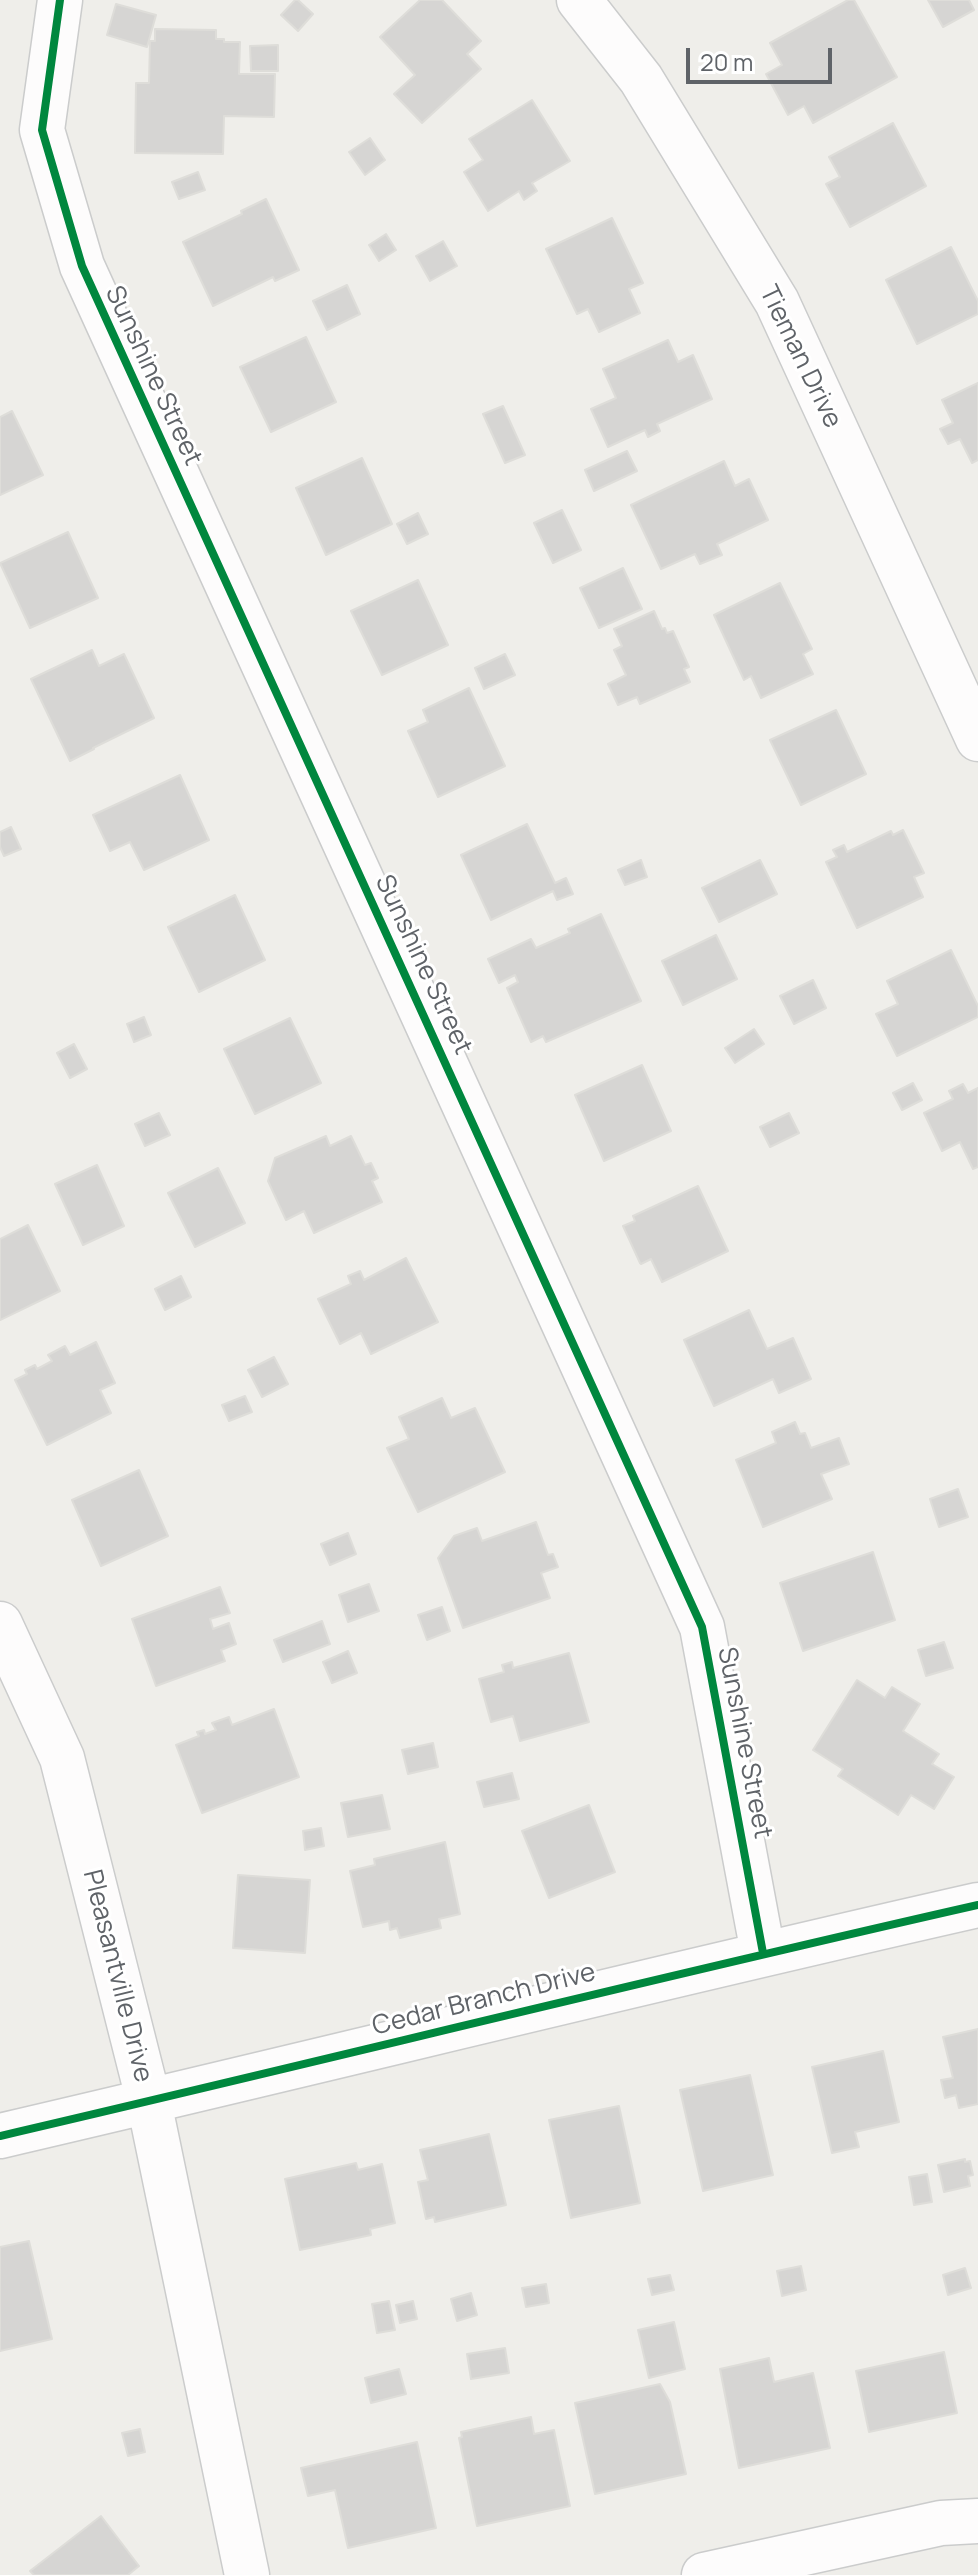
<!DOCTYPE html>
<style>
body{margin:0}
#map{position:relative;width:978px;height:2575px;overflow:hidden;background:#efeeea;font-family:Manrope,sans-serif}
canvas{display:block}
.scale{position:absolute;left:686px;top:48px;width:146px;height:36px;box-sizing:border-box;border:4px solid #5f6368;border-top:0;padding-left:10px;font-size:24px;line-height:28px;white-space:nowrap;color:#5f6368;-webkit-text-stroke:6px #fff;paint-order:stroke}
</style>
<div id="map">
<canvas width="978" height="2575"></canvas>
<div class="scale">20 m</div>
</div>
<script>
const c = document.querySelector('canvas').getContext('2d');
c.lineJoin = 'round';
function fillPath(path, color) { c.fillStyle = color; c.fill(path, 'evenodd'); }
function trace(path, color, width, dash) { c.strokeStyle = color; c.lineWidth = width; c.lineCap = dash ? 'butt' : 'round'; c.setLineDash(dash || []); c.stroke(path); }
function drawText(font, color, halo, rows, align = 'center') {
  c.font = font + ' Manrope,sans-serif'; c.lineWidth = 6; c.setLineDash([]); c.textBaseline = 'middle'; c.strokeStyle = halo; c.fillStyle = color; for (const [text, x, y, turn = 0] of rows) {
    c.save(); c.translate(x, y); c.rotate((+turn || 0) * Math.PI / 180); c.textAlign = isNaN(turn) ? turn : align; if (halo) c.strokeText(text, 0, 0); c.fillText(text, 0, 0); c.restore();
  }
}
const building = new Path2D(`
 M295 0H298L313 14 298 31 281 15Z
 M420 0H442L481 41 467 54 481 69 422 123 394 94 415 75 380 37Z
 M848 0H854L897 77 813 123 804 106 788 115 766 74 782 65 770 43Z
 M928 0H969L974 10 943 27Z
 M116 4 156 15 147 47 107 35Z
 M155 29 216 30V39H224V42H240L239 74H275L274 117 224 116 223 154 135 153 136 83H149L150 41H155Z
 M278 45V71H251L250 46Z
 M532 100 570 161 532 183 537 191 524 200 519 191 488 211 464 172 483 160 469 139Z
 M893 123 926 186 850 227 826 184 840 177 829 157Z
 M370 138 385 160 365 175 349 152Z
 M198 172 205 190 179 199 172 182Z
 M266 199 299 270 275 281 273 277 213 306 183 242 242 214 241 211Z
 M612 218 643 283 629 289 640 313 599 332 588 309 577 314 546 249Z
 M386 234 396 250 379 261 369 245Z
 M443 241 457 266 430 281 416 256Z
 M951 247 978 301V314L917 344 886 280Z
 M347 285 360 314 327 330 313 301Z
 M306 337 336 402 271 432 240 367Z
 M668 340 678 362 693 355 712 399 657 424 660 431 648 437 645 430 608 447 591 409 616 398 603 369Z
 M978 383V460L972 463 960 439 948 444 940 429 953 423 942 400Z
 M503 406 525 455 505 463 483 414Z
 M12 411 43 475 0 495V417Z
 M627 451 637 471 594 491 585 470Z
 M362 458 392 524 326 555 296 488Z
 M724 461 735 486 749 479 768 520 717 544 722 555 700 564 695 554 661 569 631 505Z
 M562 510 581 550 553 563 534 523Z
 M418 513 428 534 407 544 397 524Z
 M68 532 98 598 30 628 0 563Z
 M623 568 642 609 599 628 580 588Z
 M418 580 448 645 382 675 351 611Z
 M780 583 812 649 803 654 813 674 761 698 751 676 744 680 714 615Z
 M654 611 662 629 665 628 667 633 673 631 689 667 684 669 690 682 640 704 637 697 618 705 608 684 626 675 614 650 622 646 614 629Z
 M92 650 99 666 124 654 154 718 93 748 94 749 70 761 31 679Z
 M505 654 515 675 484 689 475 668Z
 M469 688 505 766 438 797 408 731 428 722 423 710Z
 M836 710 866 774 801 805 770 740Z
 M180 775 209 840 144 870 130 842 110 851 93 815Z
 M527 824 555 883 566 878 573 894 557 900 553 891 491 920 461 855Z
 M11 827 21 849 4 856 0 847V832Z
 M903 830 924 873 914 877 923 897 857 928 826 862 837 857 833 850 844 845 847 852 891 831 893 835Z
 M641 860 647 877 625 885 618 870Z
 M760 860 777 894 719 922 702 888Z
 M235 895 265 960 199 992 168 927Z
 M601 914 641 1001 546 1042 543 1036 531 1042 507 988 518 982 515 975 499 983 488 959 531 939 536 948 570 933 568 929Z
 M716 935 737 979 683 1005 662 961Z
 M951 950 978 1006V1017L897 1056 876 1014 898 1004 887 981Z
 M813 980 826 1008 794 1024 780 996Z
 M144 1017 151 1035 134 1042 127 1024Z
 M290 1018 321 1083 255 1114 224 1049Z
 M754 1029 764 1044 735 1063 725 1048Z
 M74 1044 87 1069 70 1078 57 1053Z
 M642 1065 671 1131 604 1161 575 1095Z
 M913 1083 922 1100 902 1110 893 1093Z
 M963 1084 968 1093 978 1088V1167L973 1169 960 1142 942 1151 924 1113 953 1099 949 1091Z
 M159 1113 170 1135 145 1146 135 1124Z
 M789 1113 799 1133 770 1147 760 1127Z
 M326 1136 330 1146 351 1136 365 1165 371 1163 378 1178 372 1181 382 1202 314 1233 304 1211 286 1220 268 1181 275 1158Z
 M97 1165 124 1226 83 1245 55 1184Z
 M218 1168 245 1223 195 1247 168 1193Z
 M698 1186 728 1251 662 1282 651 1259 641 1264 640 1263 623 1226 635 1221 633 1216Z
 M28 1225 60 1291 0 1320V1239Z
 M406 1258 438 1322 371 1354 361 1333 340 1344 318 1299 351 1284 348 1276 360 1271 364 1280Z
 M181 1276 191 1297 165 1310 155 1289Z
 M749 1310 767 1349 793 1338 811 1379 779 1393 773 1379 714 1406 684 1340Z
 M96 1342 115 1383 100 1390 111 1413 47 1445 15 1380 27 1374 25 1370 35 1365 37 1369 52 1361 48 1355 65 1346 70 1355Z
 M274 1357 288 1384 262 1397 248 1370Z
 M245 1396 252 1412 229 1421 222 1405Z
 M442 1398 451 1418 475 1408 505 1472 418 1512 387 1448 409 1439 399 1417Z
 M795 1422 800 1434 805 1433 811 1448 839 1438 849 1464 821 1474 832 1499 763 1527 736 1460 776 1443 772 1432Z
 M139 1470 168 1536 101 1566 72 1500Z
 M958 1489 968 1517 939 1527 930 1499Z
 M536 1522 548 1555 553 1554 558 1567 541 1573 550 1598 463 1628 438 1558 454 1536 477 1528 482 1541Z
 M348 1533 356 1554 330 1565 321 1544Z
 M873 1552 895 1620 803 1651 780 1583Z
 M369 1584 379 1611 348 1622 339 1595Z
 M220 1587 230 1613 210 1619 213 1629 229 1623 236 1644 221 1650 225 1661 156 1686 132 1619Z
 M442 1607 450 1631 427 1640 418 1615Z
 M322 1621 330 1644 283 1662 274 1640Z
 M944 1642 953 1668 926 1676 918 1650Z
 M348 1651 357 1673 332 1683 323 1662Z
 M569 1653 589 1722 520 1741 513 1716 491 1722 479 1679 504 1672 502 1665 512 1662 513 1668Z
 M857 1680 885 1698 892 1687 920 1704 903 1731 939 1754 932 1764 954 1777 934 1809 911 1795 898 1815 838 1776 843 1769 813 1750Z
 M274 1709 299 1777 202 1813 176 1745 199 1736 197 1732 204 1730 205 1734 216 1730 212 1723 229 1717 232 1725Z
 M433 1743 438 1767 408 1774 402 1750Z
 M512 1773 519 1799 484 1807 477 1782Z
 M382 1795 390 1829 348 1837 341 1803Z
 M589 1805 615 1872 549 1898 522 1831Z
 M321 1828 324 1846 305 1850 303 1831Z
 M445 1842 460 1914 439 1919 441 1928 400 1938 397 1928 390 1930 389 1921 363 1927 350 1871 375 1865 374 1859Z
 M238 1875 310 1880 305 1953 233 1948Z
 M978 2029V2104L959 2108 956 2095 945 2098 941 2080 953 2078 943 2037Z
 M883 2051 899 2122 855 2132 859 2147 832 2153 812 2067Z
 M750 2075 773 2175 703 2191 680 2090Z
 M619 2106 640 2203 571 2218 549 2120Z
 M489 2134 506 2205 435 2222 434 2217 426 2219 418 2182 428 2180 420 2150Z
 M965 2159V2162L970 2161 973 2175 968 2176 970 2186 944 2192 938 2165Z
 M356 2163 358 2170 382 2164 395 2223 370 2229 371 2235 300 2250 285 2179Z
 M927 2174 932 2202 914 2205 909 2177Z
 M29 2241 52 2339 0 2351V2247Z
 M801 2266 806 2290 782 2296 777 2271Z
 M965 2268 971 2288 948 2295 943 2275Z
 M670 2275 674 2290 652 2295 648 2279Z
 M546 2284 549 2303 526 2307 522 2288Z
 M471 2293 477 2315 457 2321 451 2299Z
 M389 2301 395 2330 377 2333 372 2304Z
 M413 2301 417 2319 400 2323 396 2305Z
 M674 2322 685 2369 649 2378 638 2330Z
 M505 2348 509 2373 471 2379 467 2354Z
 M944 2352 957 2413 869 2432 856 2371Z
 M769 2358 774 2382 813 2373 830 2448 739 2468 720 2369Z
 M399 2369 406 2394 371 2403 365 2378Z
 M660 2384 670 2402 686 2474 595 2494 575 2403Z
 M531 2417 534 2434 554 2430 570 2506 477 2526 459 2438 462 2437 461 2432Z
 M140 2429 145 2452 128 2456 122 2433Z
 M417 2442 436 2528 348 2548 335 2490 308 2496 301 2468Z
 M101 2516 139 2566 128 2575H34L30 2571Z`);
fillPath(building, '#d6d5d3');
trace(building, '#deddd9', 2);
const minor = new Path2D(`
 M60 0 42 130 82 266 702 1627 763 1953
 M579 0 641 79 777 302 978 739
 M0 1624 62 1758 149 2102 247 2575
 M0 2136C326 2060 651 1979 978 1905
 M704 2575 941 2523 978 2521`);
trace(minor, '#cbcccc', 47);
trace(minor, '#fdfcfc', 44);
trace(new Path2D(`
 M60 0 42 130 82 266 702 1627 763 1953
 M0 2136C326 2060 651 1979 978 1905`), '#00873e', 8);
drawText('26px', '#5f6368', '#fff', [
 ["Tieman Drive",800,357,64],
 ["Sunshine Street",153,376,65],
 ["Sunshine Street",423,965,65],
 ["Sunshine Street",744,1743,79],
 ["Pleasantville Drive",117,1976,76],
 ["Cedar Branch Drive",484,2000,-14]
]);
</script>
